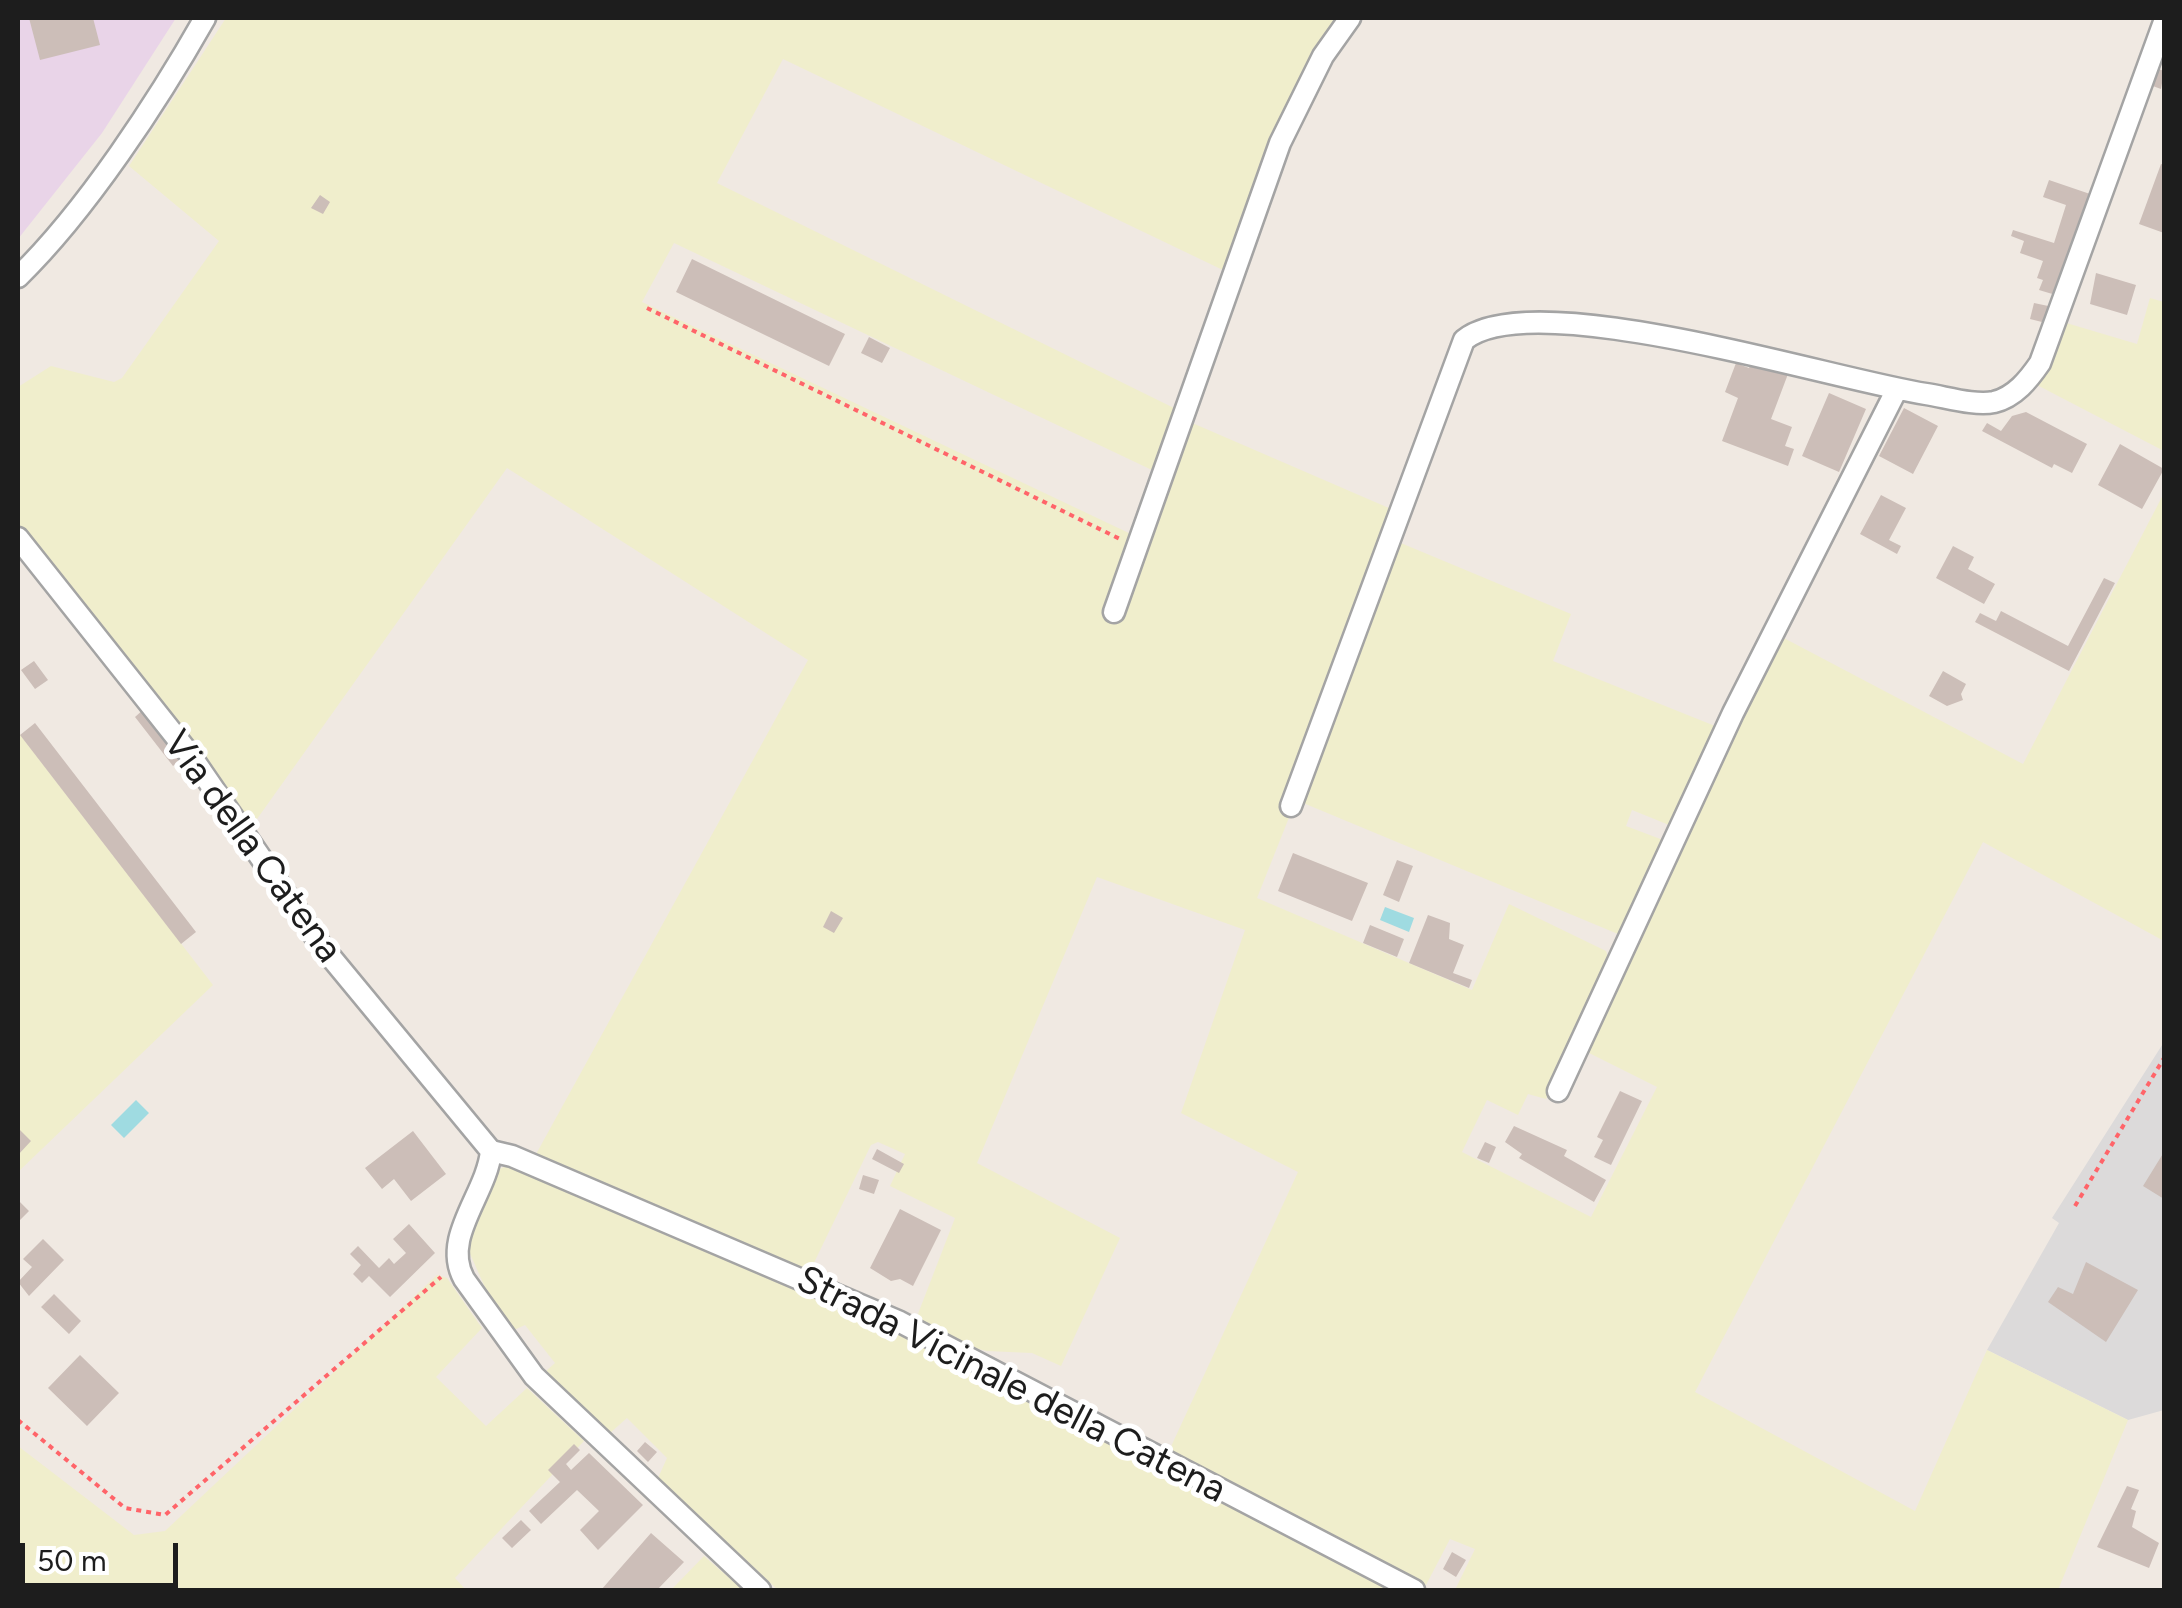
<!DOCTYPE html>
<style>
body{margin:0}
#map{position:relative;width:2182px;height:1608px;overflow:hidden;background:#f0e9e2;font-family:Figtree,sans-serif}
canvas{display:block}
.frame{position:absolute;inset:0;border:20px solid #1d1d1d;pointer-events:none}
.scale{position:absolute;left:20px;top:1543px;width:158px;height:45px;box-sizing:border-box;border:5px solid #1d1d1d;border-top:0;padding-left:12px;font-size:30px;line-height:35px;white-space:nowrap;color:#1d1d1d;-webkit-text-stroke:8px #fff;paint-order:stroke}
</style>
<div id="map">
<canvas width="2182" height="1608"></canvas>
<div class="frame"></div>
<div class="scale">50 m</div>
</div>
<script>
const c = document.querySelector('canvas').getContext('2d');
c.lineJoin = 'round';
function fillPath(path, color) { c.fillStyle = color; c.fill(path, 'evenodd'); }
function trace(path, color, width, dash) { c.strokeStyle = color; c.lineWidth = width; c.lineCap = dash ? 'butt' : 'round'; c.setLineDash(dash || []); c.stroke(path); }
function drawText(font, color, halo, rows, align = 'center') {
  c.font = font + ' Figtree,sans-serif'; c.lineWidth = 10; c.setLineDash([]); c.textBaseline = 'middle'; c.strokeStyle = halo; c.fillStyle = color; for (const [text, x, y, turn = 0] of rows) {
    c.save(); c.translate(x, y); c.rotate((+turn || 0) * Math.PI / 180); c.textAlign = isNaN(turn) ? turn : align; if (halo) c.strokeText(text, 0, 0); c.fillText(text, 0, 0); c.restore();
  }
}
fillPath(new Path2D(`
 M2164 1042V1410L2128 1420 1987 1350 2059 1223 2052 1218Z`), '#dcdada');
fillPath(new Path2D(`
 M18 18H176L102 133 18 239Z`), '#e9d4e8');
fillPath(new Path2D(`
 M226 18H1339L1311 57 1276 133 1227 272 783 59 717 183 1176 409 1154 471 674 243 642 302 1133 535 1190 422 1405 515 1396 541 1571 614 1553 661 1720 728 1674 827 1632 810 1626 826 1663 840 1618 934 1296 800 1257 898 1472 990 1509 904 1606 951 1610 964 1546 1099 1528 1094 1518 1115 1487 1100 1462 1152 1591 1217 1657 1087 1585 1051 1780 636 2023 764 2164 493V941L1983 842 1695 1392 1915 1511 1987 1350 2128 1420 2058 1590H1455L1475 1549 1450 1539 1426 1585 1168 1453 1298 1172 1181 1113 1245 930 1097 877 977 1163 1120 1238 1061 1366 1032 1353 987 1351 957 1344 916 1319 955 1218 890 1186 905 1154 878 1142 871 1145 810 1271 535 1156 808 660 507 468 252 826 132 666 18 524V387L51 366 114 382 122 378 219 241 129 166Z
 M2150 298 2164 302V451L2035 384 2063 322 2137 344Z
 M18 732 213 985 18 1172Z
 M513 1163 892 1327 1399 1590H778L658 1478 667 1458 627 1418 610 1433 546 1371 555 1363 525 1325 514 1330 488 1294 467 1247 478 1202 495 1171Z
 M437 1275 447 1278 482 1328 436 1377 486 1426 527 1388 584 1441 455 1578 466 1590H18V1446L134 1535 165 1531Z
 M704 1556 743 1590H671Z`), '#f0eecc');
fillPath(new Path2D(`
 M1385 907 1414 918 1409 932 1380 920Z
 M136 1100 149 1113 124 1138 111 1125Z`), '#9fdbe1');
fillPath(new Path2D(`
 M29 18H93L100 45 40 60Z
 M2156 68 2164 71 2161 89 2150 85Z
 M2161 164 2164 165V233L2139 224Z
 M2049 180 2093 195 2059 296 2039 290 2043 280 2037 278 2043 261 2020 253 2024 241 2011 236 2013 230 2054 243 2066 205 2043 197Z
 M320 195 330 202 323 214 311 208Z
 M692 259 845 334 829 366 676 292Z
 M2096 273 2136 285 2127 315 2090 304Z
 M2034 303 2053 307 2050 324 2030 319Z
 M869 337 890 348 882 363 861 353Z
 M1752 360 1788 374 1771 419 1792 427 1785 446 1794 449 1788 466 1722 441 1738 398 1725 392 1736 363 1749 368Z
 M1829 393 1866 409 1839 472 1802 456Z
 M1904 408 1938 426 1913 474 1879 456Z
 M2026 412 2087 444 2072 473 2054 464 2052 468 1982 431 1987 423 2001 431 2012 416Z
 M2120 444 2164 469 2142 509 2098 485Z
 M1881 495 1906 508 1889 540 1901 546 1897 554 1860 534Z
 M1953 546 1974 557 1968 569 1995 584 1984 604 1936 578Z
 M2104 578 2115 583 2069 671 1975 622 1980 613 1996 621 2001 611 2068 646Z
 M34 661 48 680 35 689 21 670Z
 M1943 671 1966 684 1961 694 1963 700 1947 706 1929 696Z
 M144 709 183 758 173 766 135 717Z
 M35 723 196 932 181 944 20 735Z
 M1293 853 1368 883 1352 921 1278 891Z
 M1397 860 1413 866 1399 902 1383 895Z
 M831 911 843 918 834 933 823 927Z
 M1428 915 1450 923 1449 939 1464 945 1453 973 1472 980 1469 988 1409 963Z
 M1370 925 1404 939 1397 957 1363 943Z
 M1620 1091 1642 1101 1611 1165 1594 1157 1603 1140 1597 1137Z
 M1514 1126 1567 1150 1564 1156 1606 1180 1594 1202 1519 1158 1522 1154 1505 1142Z
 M18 1128 31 1141 18 1155Z
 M413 1131 446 1174 411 1201 394 1179 382 1189 365 1168Z
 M1485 1142 1496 1147 1489 1163 1477 1158Z
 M877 1149 904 1164 899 1173 872 1159Z
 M2164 1152V1199L2143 1186Z
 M863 1175 879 1180 874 1194 859 1189Z
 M18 1200 29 1211 18 1222Z
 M900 1209 941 1230 913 1286 900 1279 891 1281 870 1268Z
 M409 1224 435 1253 390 1297 369 1276 362 1283 353 1274 361 1265 350 1254 358 1246 379 1268 389 1258 394 1264 406 1253 393 1239Z
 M43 1239 64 1260 29 1296 18 1282 32 1267 23 1259Z
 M2086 1262 2138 1290 2106 1342 2048 1302 2058 1287 2073 1294Z
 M54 1294 81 1321 69 1334 41 1307Z
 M80 1355 119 1393 87 1426 48 1388Z
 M645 1442 657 1452 648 1462 637 1451Z
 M574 1444 580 1450 566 1464 571 1470 589 1453 643 1505 598 1550 580 1530 599 1511 577 1490 541 1524 529 1511 560 1482 548 1470Z
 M2127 1486 2139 1490 2131 1509 2136 1511 2132 1527 2159 1543 2149 1568 2097 1547Z
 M521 1520 531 1530 512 1548 502 1538Z
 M651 1533 684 1562 657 1590H601Z
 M1452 1552 1466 1560 1456 1577 1443 1569Z`), '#ccbeb8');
const minor = new Path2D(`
 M18 277C86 211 158 101 205 18
 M18 538 191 756 320 944 491 1151
 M1114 612 1280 143 1323 56 1350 18
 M1291 806 1464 340C1533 284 1833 380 1926 394 1946 397 1975 406 1994 402 2015 397 2029 379 2040 363L2164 22
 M1558 1091 1733 713 1897 389
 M491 1151 512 1156 900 1322 1414 1590
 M491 1151C487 1194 441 1237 464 1279L534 1376 760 1590`);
trace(minor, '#a4a4a4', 25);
trace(new Path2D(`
 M647 308 1120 539
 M2075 1206 2164 1058
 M18 1420 125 1508 165 1515 441 1277`), '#ff6469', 4, [5, 5]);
trace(minor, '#fff', 20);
drawText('38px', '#1d1d1d', '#fff', [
 ["Via della Catena",252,847,54],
 ["Strada Vicinale della Catena",1011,1385,27]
]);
</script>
